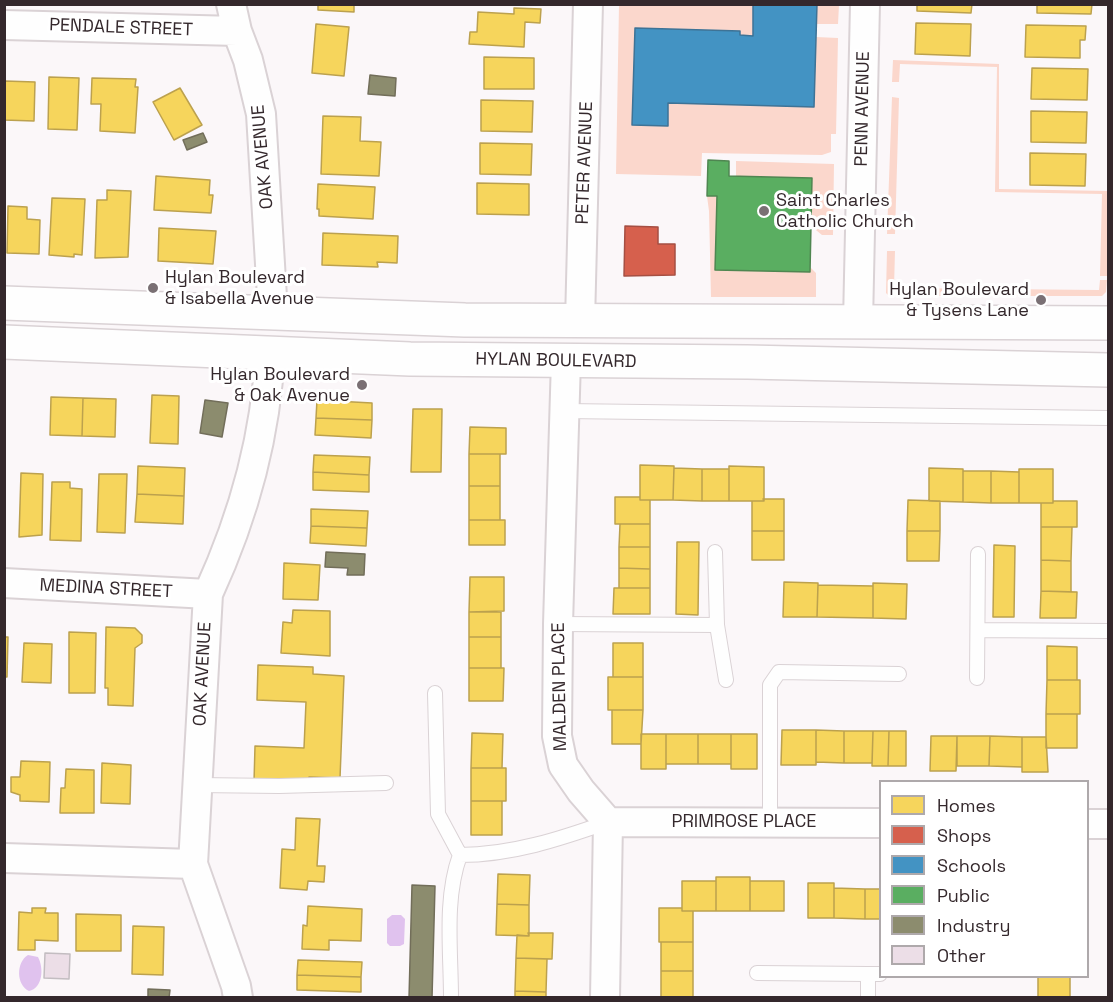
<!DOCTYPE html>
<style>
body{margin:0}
#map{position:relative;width:1113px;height:1002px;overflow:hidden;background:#fbf7f9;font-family:"Space Grotesk",sans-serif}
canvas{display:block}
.frame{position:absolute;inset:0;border:6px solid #34282c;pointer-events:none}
.legend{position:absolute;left:879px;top:780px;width:210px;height:198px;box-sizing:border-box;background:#fff;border:2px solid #aea9ab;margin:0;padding:8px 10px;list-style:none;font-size:18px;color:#34282c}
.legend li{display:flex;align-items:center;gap:12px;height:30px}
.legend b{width:30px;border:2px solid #aea9ab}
</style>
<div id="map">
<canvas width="1113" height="1002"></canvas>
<div class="frame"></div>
<ul class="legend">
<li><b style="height:16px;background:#f6d55c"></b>Homes</li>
<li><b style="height:16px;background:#d6604d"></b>Shops</li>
<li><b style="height:16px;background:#4393c3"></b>Schools</li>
<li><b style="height:16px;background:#5aae61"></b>Public</li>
<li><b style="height:16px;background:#8c8c6e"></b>Industry</li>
<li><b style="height:16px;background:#ecdee7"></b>Other</li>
</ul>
</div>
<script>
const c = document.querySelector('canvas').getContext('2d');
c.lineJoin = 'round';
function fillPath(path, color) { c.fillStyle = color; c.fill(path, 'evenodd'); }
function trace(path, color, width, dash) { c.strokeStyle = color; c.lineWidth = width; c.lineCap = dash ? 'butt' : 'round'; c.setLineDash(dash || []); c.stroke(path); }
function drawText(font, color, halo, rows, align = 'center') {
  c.font = font + ' "Space Grotesk",sans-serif'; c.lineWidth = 6; c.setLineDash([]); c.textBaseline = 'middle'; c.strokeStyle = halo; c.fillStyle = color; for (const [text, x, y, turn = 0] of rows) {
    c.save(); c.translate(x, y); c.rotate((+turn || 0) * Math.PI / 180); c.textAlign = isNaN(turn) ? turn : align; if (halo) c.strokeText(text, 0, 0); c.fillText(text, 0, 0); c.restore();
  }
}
fillPath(new Path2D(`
 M619 5H753V36L740 35V31L635 29 632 124 667 126 668 103 814 107 816 37 838 38 836 134H831V152L822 155 702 153 701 176 616 174Z
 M817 5H839L838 24H817Z
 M893 60 999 64V189L1108 191 1107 276H1100L1102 194 995 192 997 67 900 64 899 82H892Z
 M892 97 899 98 895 234H887Z
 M736 161 834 164 833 235H822L811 226 812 178 736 176Z
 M707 196H717L715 270 809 272 810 267 816 273V297H711L709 211Z
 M887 251H895L894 288 1099 290 1100 280H1107L1106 292 1102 296H889L886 293Z`), '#fbd7cc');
fillPath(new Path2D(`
 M392 915H401L405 919 404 944 400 946H390L387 943V919Z
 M28 955 38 957C44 968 43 988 29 991 16 985 16 962 28 955Z`), '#e0c2ee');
const homes = new Path2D(`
 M318 4H354V12L318 10Z
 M917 4H972L971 13 917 11Z
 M1037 4H1092L1091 14 1037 13Z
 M514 8 541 9 540 23 525 22 524 47 469 44 470 32H477L478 12 514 14Z
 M916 23 971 24 970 56 915 54Z
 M316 24 349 27 344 76 312 73Z
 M1026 25 1086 26 1085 40H1080V58L1025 57Z
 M484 57 534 58V89H484Z
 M1032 68 1088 69 1087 100 1031 99Z
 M49 77 79 78 77 130 48 129Z
 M92 78 136 79 135 87H138L135 133 100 131 101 104H91Z
 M5 81 35 82 34 121 4 120Z
 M180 88 202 125 174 140 153 102Z
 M481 100 533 101 532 132 481 131Z
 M1031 111 1087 112 1086 143 1031 142Z
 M323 116 361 117 360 141 381 142 379 176 321 174Z
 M480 143 532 144 531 175 480 174Z
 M1030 153 1086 154 1085 186 1030 185Z
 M156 176 210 180 209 195H213L211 213 154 210Z
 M477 183 529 184V215L477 214Z
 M318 184 375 187 373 219 319 216V209H317Z
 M107 190 131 191 128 257 95 258 97 200H107Z
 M52 198 85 199 82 255 74 254V257L49 255Z
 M8 206 27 207V219L40 220 39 254 7 253Z
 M159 228 216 231 213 264 158 261Z
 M323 233 398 236 397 263 377 262 378 267 322 265Z
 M152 395 179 396 178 444 150 443Z
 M51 397 83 398 82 436 50 435Z
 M83 398 116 399 115 437 82 436Z
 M317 400 372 403V420L316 418Z
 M413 409H442L441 472H411Z
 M316 418 372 420 371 438 315 435Z
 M470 427 506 428V454H469Z
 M469 454H500V486H469Z
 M314 455 370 457 369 475 313 472Z
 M640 465 674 466 673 500H640Z
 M138 466 185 468 184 496 137 494Z
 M729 466 764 467V501H729Z
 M674 468 702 469V501L673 500Z
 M929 468 963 469V502L929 501Z
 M702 469H729V501H702Z
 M1019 469H1053V503H1019Z
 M963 471H991V503L963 502Z
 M991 471 1019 472V503H991Z
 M313 472 369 475V492L313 490Z
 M21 473 43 474 42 535 19 537Z
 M99 474H127L125 533 97 532Z
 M52 482H70V488L82 489 81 541 50 540Z
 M469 486H500V520H469Z
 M137 494 184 496 183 524 135 522Z
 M615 497H640V500H650V524H615Z
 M763 499H784V531H752V501H764Z
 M908 500 940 501V531H907Z
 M1053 501H1077V527H1041V503H1053Z
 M311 509 368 511 367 528 311 526Z
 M469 520H505V545H469Z
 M620 524H650V547H619Z
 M311 526 367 528 366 546 310 543Z
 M1041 527H1072L1071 561 1041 560Z
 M752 531H784V560H752Z
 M907 531H940L939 561H907Z
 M677 542H699L698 615 676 614Z
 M994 545 1015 546 1014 617H993Z
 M619 547H650V569L619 568Z
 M1041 560 1071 561V592L1041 591Z
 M284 563 320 565 318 600 283 599Z
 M619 568 650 569V588H619Z
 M470 577H504V611L469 612Z
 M784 582 818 583 817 617H783Z
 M873 583 907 584 906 619 873 618Z
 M818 585 873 586V618L817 617Z
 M614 588H650V614H613Z
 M1041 591 1077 592 1076 618H1040Z
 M293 610 330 611V656L281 653 283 622 292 623Z
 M469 612H501V637H469Z
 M106 627 135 628 142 635V643L135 648 133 706 108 705V688H105Z
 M69 632 96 633 95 693H69Z
 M4 637H8L7 677H4Z
 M469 637H501V668H469Z
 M24 643 52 644 51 683 22 682Z
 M613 643H643V677H613Z
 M1047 646 1077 647V680H1047Z
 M258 665 313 667V674L344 676 340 778 309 777V784L254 782 255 746 304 748 306 702 257 700Z
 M469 668H504L503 701H469Z
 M608 677H643V710H608Z
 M1047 680H1080V714H1046Z
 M612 710H643L641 744H612Z
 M1046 714H1077V748H1046Z
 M782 730H816V765H781Z
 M816 730 844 731V763L816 762Z
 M844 731H873L872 763H844Z
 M873 731H889L888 766H872Z
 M889 731H906V766H888Z
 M472 733 503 734 502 768H471Z
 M641 734H666V769H641Z
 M666 734H698V764H666Z
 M698 734H731V764H698Z
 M731 734H757V769H731Z
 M931 736H957L956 771H930Z
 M957 736H990L989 766H957Z
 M990 736 1022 737V767L989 766Z
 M1022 737H1046L1048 772H1022Z
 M21 761 50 762 49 802 20 801V795L11 792V777H20Z
 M102 763 131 765 130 804 101 803Z
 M471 768H506V801H471Z
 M66 769 94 770V813H60L61 788H65Z
 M471 801H502V835H471Z
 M296 818 320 819 317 866H325L324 882 308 881 307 890 280 888 282 849 295 850Z
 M498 874 530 875 529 905 497 904Z
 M716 877H750V911H716Z
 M682 881H716V911H682Z
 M750 881H784V911H750Z
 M808 883H834V918H808Z
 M834 888 865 889V919L834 918Z
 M865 889H880V919H865Z
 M497 904 529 905V936L496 935Z
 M308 906 362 909 361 941 329 940V950L302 949 303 925 307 926Z
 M32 908H46L45 913H58V941L35 940V950H18L19 912 32 913Z
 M659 908H682V911H693V942H659Z
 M76 914 121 915V951H76Z
 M133 926 164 927 163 975 132 974Z
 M528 933H553L552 959 516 958 517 935 529 936Z
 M661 942H693V971H661Z
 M516 958 547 959 546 992 515 991Z
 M298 960 362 962 361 977 297 975Z
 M661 971H693V998H661Z
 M297 975 361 977V992L297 990Z
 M1038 976H1070V998H1038Z
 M515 991 546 992V998H515Z`);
fillPath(homes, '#f6d55c');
trace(homes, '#bca14e', 1.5);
const shops = new Path2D(`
 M625 226 658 227V244H675V275L624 276Z`);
fillPath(shops, '#d6604d');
trace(shops, '#a54f43', 1.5);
const schools = new Path2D(`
 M753 4H817L814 107 668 103V126L632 125 635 28 740 31V35L753 36Z`);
fillPath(schools, '#4393c3');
trace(schools, '#3e7396', 1.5);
const public = new Path2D(`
 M708 160 729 161V176L812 178 810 272 715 270 717 196H707Z`);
fillPath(public, '#5aae61');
trace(public, '#4f8651', 1.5);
const industry = new Path2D(`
 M370 75 396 78 395 96 368 94Z
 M203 133 207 142 187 150 183 140Z
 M205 400 228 403 222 437 200 433Z
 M326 552 365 554 364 575H347L348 568 325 567Z
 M412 885 435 886 432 998H409Z
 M148 989 170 990 169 998H148Z`);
fillPath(industry, '#8c8c6e');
trace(industry, '#726e5a', 1.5);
const building = new Path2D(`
 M45 953 70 954 69 979 44 978Z`);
fillPath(building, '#ecdee7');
trace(building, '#c3bdc1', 1.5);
const lane = new Path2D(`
 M565 411 1108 418
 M715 552 717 625 726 680
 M558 624 717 625
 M978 630 1108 631
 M977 678 978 554
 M435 693 438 814 460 855C511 855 560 839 608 822
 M197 785 279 786 386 783
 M770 823V685L779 672 899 674
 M757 973 868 974
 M451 998C451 951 444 899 460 855
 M868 998V974H880`);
const street = new Path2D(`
 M231 4 237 31 248 60 261 114 273 314
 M4 25 237 31
 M580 322 588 4
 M858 322 865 4
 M566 360 558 624 557 736 563 765 581 791 608 822 605 998
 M4 583 208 594
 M608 822 880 823
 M1088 824H1108
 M4 858 193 864
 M238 998 236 986 193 864 208 594C243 518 266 437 270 352`);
const primary = new Path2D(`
 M4 303 465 320 1108 323
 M4 342 410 359 747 362 1108 370`);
trace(lane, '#dad2d5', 16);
trace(street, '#dad2d5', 32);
trace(primary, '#dad2d5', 36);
trace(lane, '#fefefe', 14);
trace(street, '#fefefe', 28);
trace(primary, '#fefefe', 33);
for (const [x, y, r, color] of [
 [764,211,6,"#7a7074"],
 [153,288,6,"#7a7074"],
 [1041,300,6,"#7a7074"],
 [362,385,6,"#7a7074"]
]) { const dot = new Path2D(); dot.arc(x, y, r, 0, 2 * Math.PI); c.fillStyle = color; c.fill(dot); trace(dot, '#fff', 2); }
drawText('18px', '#34282c', '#fff', [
 ["PENDALE STREET",121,28,2],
 ["PENN AVENUE",863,109,-89],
 ["OAK AVENUE",263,157,-95],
 ["PETER AVENUE",585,163,-88],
 ["HYLAN BOULEVARD",556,361,1],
 ["MEDINA STREET",106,589,3],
 ["OAK AVENUE",203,674,-87],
 ["MALDEN PLACE",560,687,-91],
 ["PRIMROSE PLACE",744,822]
]);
drawText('18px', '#34282c', '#fff', [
 ["Saint Charles",776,201],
 ["Catholic Church",776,222],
 ["Hylan Boulevard",165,278],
 ["& Isabella Avenue",165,299],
 ["Hylan Boulevard",1029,290,"right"],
 ["& Tysens Lane",1029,311,"right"],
 ["Hylan Boulevard",350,375,"right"],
 ["& Oak Avenue",350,396,"right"]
], 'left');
</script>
